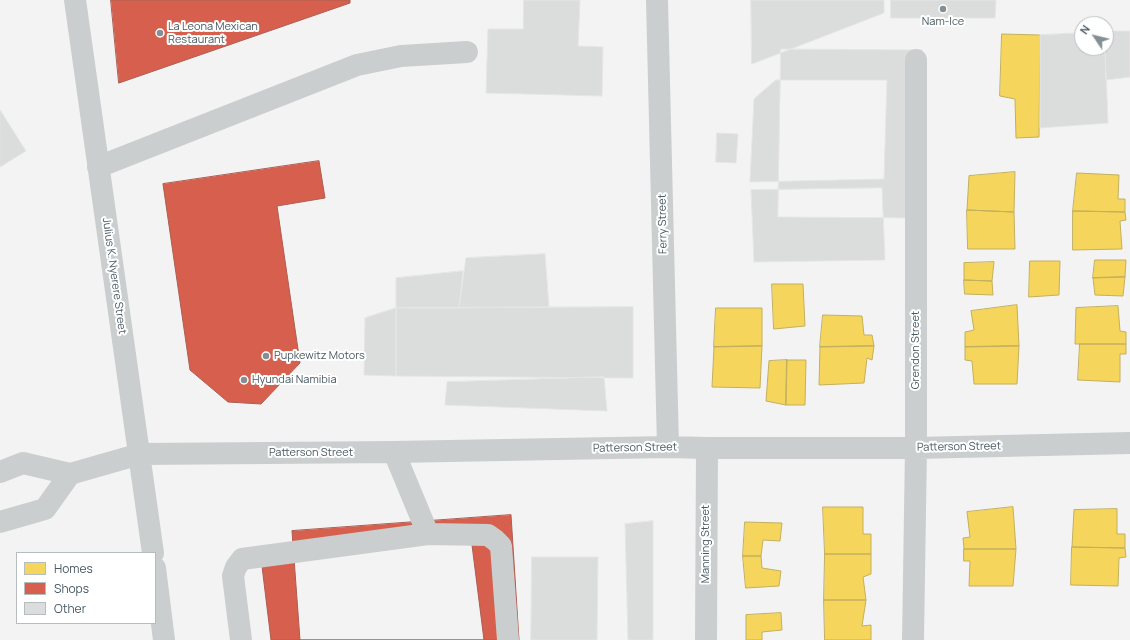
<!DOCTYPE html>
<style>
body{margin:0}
#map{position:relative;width:1130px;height:640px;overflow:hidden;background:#f4f3f3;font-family:Manrope,sans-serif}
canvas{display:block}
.legend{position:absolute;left:16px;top:552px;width:140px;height:72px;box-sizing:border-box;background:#fff;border:1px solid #b6bdc0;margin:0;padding:5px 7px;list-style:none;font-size:12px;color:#485962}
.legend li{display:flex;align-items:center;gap:8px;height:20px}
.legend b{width:20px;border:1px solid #b6bdc0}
.north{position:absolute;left:1074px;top:16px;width:40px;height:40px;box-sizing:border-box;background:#fff;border:1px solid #b6bdc0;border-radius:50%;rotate:305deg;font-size:11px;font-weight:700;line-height:16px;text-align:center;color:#485962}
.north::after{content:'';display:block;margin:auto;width:14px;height:18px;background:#848f95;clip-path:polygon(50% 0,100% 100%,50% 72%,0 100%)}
</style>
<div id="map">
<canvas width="1130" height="640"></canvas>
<ul class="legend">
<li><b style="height:11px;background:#f6d55c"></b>Homes</li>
<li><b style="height:11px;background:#d6604d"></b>Shops</li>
<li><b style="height:11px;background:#dbdcdc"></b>Other</li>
</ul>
<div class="north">N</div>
</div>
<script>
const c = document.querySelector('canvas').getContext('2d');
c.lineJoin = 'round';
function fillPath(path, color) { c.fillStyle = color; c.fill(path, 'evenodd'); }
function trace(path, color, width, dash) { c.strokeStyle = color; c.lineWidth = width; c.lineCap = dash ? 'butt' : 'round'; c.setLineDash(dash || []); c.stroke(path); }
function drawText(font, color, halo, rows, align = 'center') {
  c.font = font + ' Manrope,sans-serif'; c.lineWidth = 4; c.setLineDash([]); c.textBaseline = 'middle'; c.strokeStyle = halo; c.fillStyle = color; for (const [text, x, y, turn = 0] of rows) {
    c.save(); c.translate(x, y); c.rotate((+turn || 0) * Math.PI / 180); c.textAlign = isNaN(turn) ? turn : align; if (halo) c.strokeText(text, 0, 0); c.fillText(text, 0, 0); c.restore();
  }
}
const homes = new Path2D(`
 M1002 34 1040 35 1039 137 1016 138 1015 99 1000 96Z
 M1015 172 1014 212 967 210 969 176Z
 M1077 173 1119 175 1118 199H1125V212L1073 211Z
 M967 210 1014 212 1015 249H968Z
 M1073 211 1125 212 1126 220 1120 221 1122 249 1073 250Z
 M1095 260H1126L1125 277 1093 278Z
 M1030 261H1060L1059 295 1029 297Z
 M994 262 992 281 964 280V263Z
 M1125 277 1123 296 1095 295 1093 278Z
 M964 280 992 281 993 295 965 294Z
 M772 284H803L805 326 774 329Z
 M1017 305 1019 346 965 347V332L974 330 971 311Z
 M1118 306 1120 331 1126 332V344H1075L1076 308Z
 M716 308H762V346L714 347Z
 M823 315 862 316 864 335H872L874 346 820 347Z
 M1080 344H1126V354H1120V382L1078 380Z
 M762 346 760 388 712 387 714 347Z
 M874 346 872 360 867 358 864 383 819 385 820 347Z
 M1019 346 1017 384H974L972 361 965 360V347Z
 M787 360 786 405 766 401 769 361Z
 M787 360H806L805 405H786Z
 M823 507H863V534H871V554H825Z
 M1013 507 1016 549H964L963 538 970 537 967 512Z
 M1117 509V534H1125V548L1072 547 1074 510Z
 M745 522 782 523 780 541 763 540 761 556H743Z
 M1072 547 1125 548 1126 557 1119 558 1118 586 1071 585Z
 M964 549H1016L1013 586H969L970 561H964Z
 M825 554H871V574L863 577 866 600H824Z
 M743 556H761L762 568 781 571 779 586 746 588Z
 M824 600H866L862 626 871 625V640H825Z
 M781 613 782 630 762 632V640H746V615Z`);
fillPath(homes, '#f6d55c');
trace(homes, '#c2b05e', 1);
const shops = new Path2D(`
 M111 0H350V3L119 83Z
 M319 161 325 198 277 206 300 363 261 404 228 402 190 370 163 184Z
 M511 515 519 640H300L292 531Z
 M471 537 484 640H271L262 566Z`);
fillPath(shops, '#d6604d');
trace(shops, '#ab5e53', 1);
const building = new Path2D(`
 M524 0H580L578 46 603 47 602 96 486 93 488 29H523Z
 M751 0H884V13L752 64Z
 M891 0H996L995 18H891Z
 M1106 31H1130V77L1106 80 1105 48H1106Z
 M1082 33V48H1105L1108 123 1040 128V35Z
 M781 49 922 50 920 218 778 217Z
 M776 80H887L884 179 750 182 754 99Z
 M0 110 26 151 0 167Z
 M717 133 738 134 736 163 716 162Z
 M882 188 885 260 754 262 751 190Z
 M545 254 549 307 459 308 466 258Z
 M463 271 459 308H396V278Z
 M633 307V378L396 376V308Z
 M396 308V376L364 375 365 318Z
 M604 377 607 411 445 405 447 382Z
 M653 521V640H628L625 524Z
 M532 557H598L597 640H531Z`);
fillPath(building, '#dbdcdc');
trace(building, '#e5e5e6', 1);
trace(new Path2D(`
 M75 0 153 553
 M657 0 668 447
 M98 167 357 65 401 56 467 52
 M394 452 428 534 488 535 495 540 501 546 508 640
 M0 472 23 463 70 474 140 454 394 452 668 447 707 448H916L1130 443
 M0 522 45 509 70 474
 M155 568 164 640
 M241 640 233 576 236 567 242 559 428 534
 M706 640 707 448
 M913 640 916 448V60`), '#cacecf', 22);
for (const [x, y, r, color] of [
 [943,9,4,"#848f95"],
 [160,33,4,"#848f95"],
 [266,356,4,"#848f95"],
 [244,380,4,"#848f95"]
]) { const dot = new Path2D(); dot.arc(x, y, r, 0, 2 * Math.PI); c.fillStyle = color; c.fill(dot); trace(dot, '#fff', 1.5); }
drawText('11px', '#485962', '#fff', [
 ["Nam-Ice",943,22,"center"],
 ["La Leona Mexican",168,27],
 ["Restaurant",168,40],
 ["Pupkewitz Motors",274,356],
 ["Hyundai Namibia",252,380]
], 'left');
drawText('11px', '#485962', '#fff', [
 ["Ferry Street",663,224,-91],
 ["Julius K. Nyerere Street",114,276,82],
 ["Grendon Street",916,350,-90],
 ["Patterson Street",959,447,-1],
 ["Patterson Street",635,448,-1],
 ["Patterson Street",311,453],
 ["Manning Street",706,544,-90]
]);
</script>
